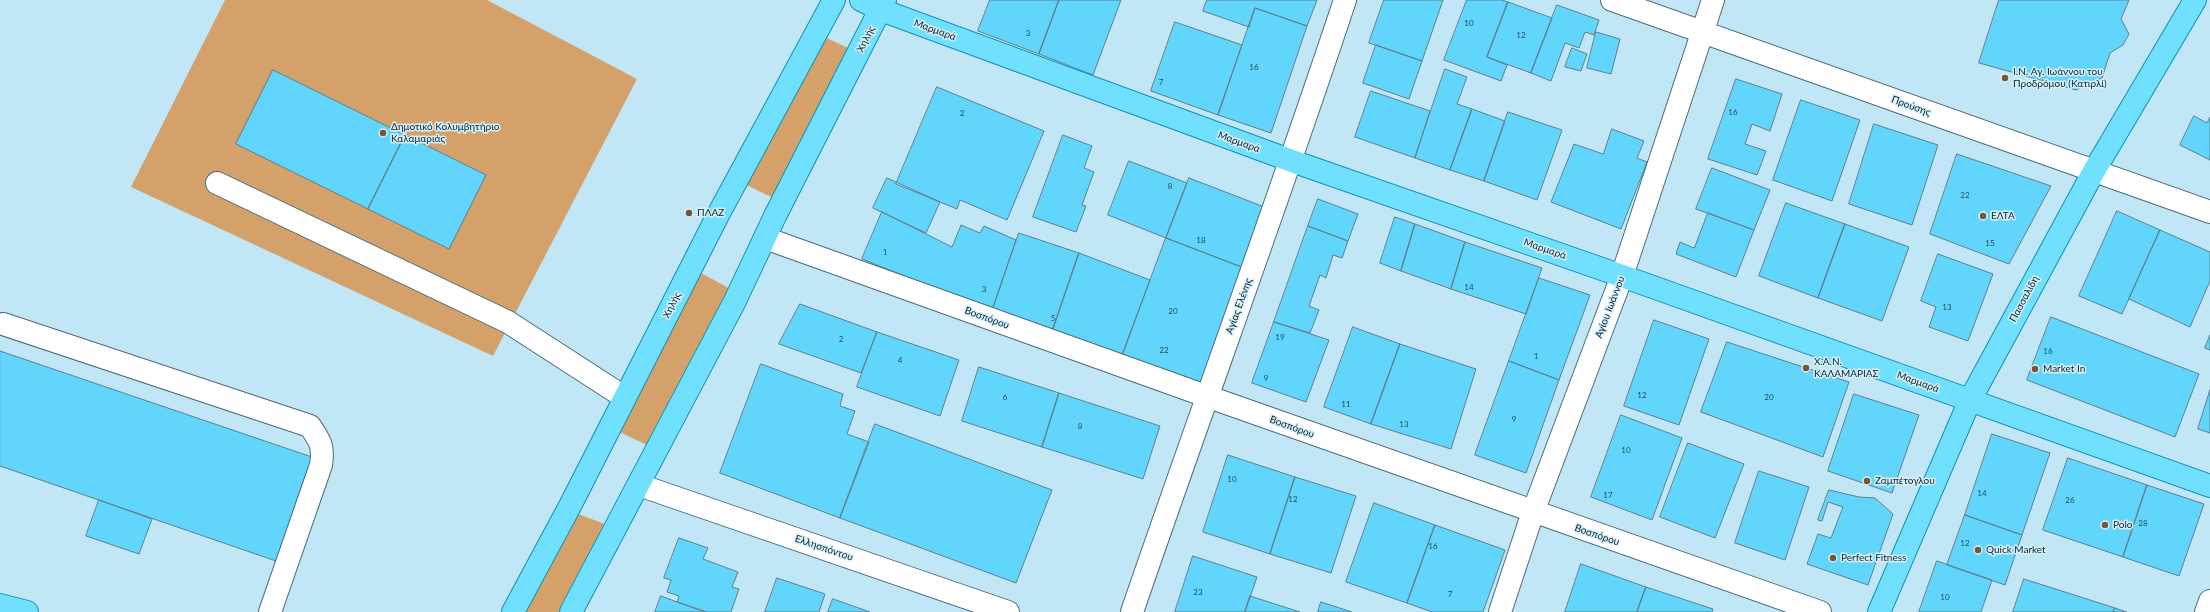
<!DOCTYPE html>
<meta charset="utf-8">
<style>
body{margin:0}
canvas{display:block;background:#c1e6f5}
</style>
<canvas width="2210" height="612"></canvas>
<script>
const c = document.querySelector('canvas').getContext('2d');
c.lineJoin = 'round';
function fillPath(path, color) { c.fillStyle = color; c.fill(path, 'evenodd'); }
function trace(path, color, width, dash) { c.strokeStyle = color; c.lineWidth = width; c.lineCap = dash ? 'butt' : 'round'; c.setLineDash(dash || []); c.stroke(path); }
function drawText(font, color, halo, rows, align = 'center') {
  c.font = font + ' Lato,sans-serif'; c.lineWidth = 3; c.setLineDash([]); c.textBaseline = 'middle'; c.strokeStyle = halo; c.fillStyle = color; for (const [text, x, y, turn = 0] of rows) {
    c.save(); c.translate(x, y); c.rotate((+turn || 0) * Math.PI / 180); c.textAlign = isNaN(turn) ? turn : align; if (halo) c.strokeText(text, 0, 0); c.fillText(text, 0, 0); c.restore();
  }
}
fillPath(new Path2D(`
 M225 0H487L637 79 493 356 131 187Z
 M814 32 865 56 790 206 738 181Z
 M692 268 743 296 660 451 602 424Z
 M568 510 620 530 579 612H517Z`), '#d4a16a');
const building = new Path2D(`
 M990 0H1059L1039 54 978 31Z
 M1059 0H1121L1093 75 1039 54Z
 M1207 0H1317L1307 26 1255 8 1249 27 1203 11Z
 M1384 0H1443L1422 61 1369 43Z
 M1467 0H1502L1508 2 1487 57 1507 65 1501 81 1444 60Z
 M1999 0H2129L2121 19 2129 34 2123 45 2110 53 2102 78 2076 90 1979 63Z
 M1508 2 1552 18 1531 73 1487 57Z
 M1557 5 1599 20 1594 35 1585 32 1579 48 1565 43 1551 81 1531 73Z
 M1255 8 1307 26 1271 133 1218 115Z
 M1175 22 1242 45 1218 115 1151 91Z
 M1596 32 1620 39 1611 74 1587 68Z
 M1376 45 1422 61 1409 99 1363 83Z
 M1572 48 1587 54 1581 71 1565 67Z
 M1445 69 1467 77 1457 104 1472 109 1450 170 1415 158Z
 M273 70 405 135 368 209 236 144Z
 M1736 79 1782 94 1770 131 1752 124 1745 144 1766 151 1757 175 1708 159Z
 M937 87 1044 131 1007 220 960 200 957 209 896 184Z
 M1371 91 1430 111 1415 158 1355 137Z
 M1801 100 1860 120 1832 201 1773 180Z
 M1472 109 1505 121 1484 181 1450 170Z
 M1508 112 1562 130 1537 200 1484 181Z
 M2194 116 2207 123 2210 117V160L2180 145Z
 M1874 124 1938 145 1912 225 1849 204Z
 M1612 129 1644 141 1637 158 1647 162 1621 229 1551 202 1574 144 1603 154Z
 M405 135 486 175 449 249 368 209Z
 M1063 135 1092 146 1084 168 1094 172 1082 205 1086 206 1076 232 1033 217Z
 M1957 154 2051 186 2009 264 1930 234Z
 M1129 161 1187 183 1166 238 1108 215Z
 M1712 168 1770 190 1754 230 1696 209Z
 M887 178 940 202 926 233 873 208Z
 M1189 178 1267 208 1244 268 1166 238Z
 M1318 199 1358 214 1348 241 1308 226Z
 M1786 203 1845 224 1818 298 1759 276Z
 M2117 211 2160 230 2122 314 2079 296Z
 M882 212 952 247 961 225 980 233 984 226 1016 240 992 311 862 259Z
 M1708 213 1754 230 1736 277 1676 254 1680 242 1694 248Z
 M1395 217 1415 224 1401 271 1380 263Z
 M1415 224 1465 242 1451 289 1401 271Z
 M1845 224 1909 247 1882 321 1818 298Z
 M1308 226 1348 241 1342 258 1333 255 1326 278 1320 275 1309 306 1319 310 1310 333 1274 322Z
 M2160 230 2210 252V281L2190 327 2129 299Z
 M1019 233 1079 253 1052 332 992 311Z
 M1166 238 1244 268 1201 384 1122 356Z
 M1465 242 1542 268 1526 314 1451 289Z
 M1079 253 1150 280 1122 356 1052 332Z
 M1938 254 1993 274 1968 341 1929 327 1936 307 1921 301Z
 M1539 278 1590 295 1559 380 1509 361Z
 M800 304 877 332 861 373 779 344Z
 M2051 317 2199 374 2175 437 2027 380Z
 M1654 320 1709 339 1679 425 1624 406Z
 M1274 322 1329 340 1306 402 1252 383Z
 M1353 327 1400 344 1371 424 1324 407Z
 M877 332 959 360 940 416 857 387Z
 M2210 335V350L2205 348Z
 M1727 342 1849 382 1823 457 1701 412Z
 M1400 344 1476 369 1451 449 1371 424Z
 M0 351 312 457 276 561 0 466Z
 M1509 361 1559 380 1526 473 1475 455Z
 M761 364 843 394 840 406 855 411 847 434 869 442 840 518 720 473Z
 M979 367 1059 393 1042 447 962 421Z
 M2210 390V433L2198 429Z
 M1059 393 1160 426 1143 479 1042 447Z
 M1854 394 1919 415 1892 493 1828 471Z
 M1621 415 1682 438 1652 520 1591 497Z
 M875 424 1052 490 1016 583 840 518Z
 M1992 434 2050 453 2022 535 1965 515Z
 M1688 443 1744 464 1715 538 1660 517Z
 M1228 455 1295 477 1270 554 1203 532Z
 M2068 458 2147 485 2123 557 2043 530Z
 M1759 471 1809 487 1785 560 1735 543Z
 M1295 477 1356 496 1331 573 1270 554Z
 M2147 485 2204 504 2179 576 2123 557Z
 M1829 490 1859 497 1875 498 1893 514 1868 585 1807 564 1818 534 1831 538 1843 507 1828 502 1822 521 1818 520Z
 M99 500 152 519 139 554 86 536Z
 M1374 503 1435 525 1407 603 1346 582Z
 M1965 515 2022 535 2005 585 1947 565Z
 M1435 525 1505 550 1483 612H1432L1407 603Z
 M679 538 708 548 703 559 738 572 732 587 739 589 731 612H706L677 602 679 596 667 592 671 580 664 578Z
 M1193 556 1257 577 1245 612H1175Z
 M1937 561 1992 580 1981 612H1919Z
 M1581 564 1646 587 1637 612H1565Z
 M777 578 825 594 819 612H765Z
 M2024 579 2115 608 2113 612H2013Z
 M1646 587 1713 609 1712 612H1637Z
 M661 596 677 602 706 612H655Z
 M1250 596 1300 612H1245Z
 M833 599 870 612H828Z
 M1321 602 1352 612H1318Z
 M2115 608 2127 612H2113Z`);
fillPath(building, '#62d5fd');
trace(building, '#5d808d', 1);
const minor = new Path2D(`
 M1612 0 2210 212
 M217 183 508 322 624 397
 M765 238 1206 396 1820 612
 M3 324 310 426C320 441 324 446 321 465L270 612
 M639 485 1008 612
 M1132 612C1202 408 1277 205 1345 0
 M1500 612 1533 512 1622 276 1713 0
 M2206 612 2210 601`);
const major = new Path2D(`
 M861 0 881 10 1292 161 1622 276 2210 486
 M0 605 27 612
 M513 612 571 504 719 213 834 0
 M571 612 734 303 775 216 885 0
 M1879 612 1970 400 2094 171 2195 0`);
trace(minor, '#4b6d7a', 24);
trace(major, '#128fb1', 24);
trace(minor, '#fff', 22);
trace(major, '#71e0fe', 22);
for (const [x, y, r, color] of [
 [2005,78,4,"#79562e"],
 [383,133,4,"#79562e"],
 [689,213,4,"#79562e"],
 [1983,216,4,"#79562e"],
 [1806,368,4,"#79562e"],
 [2035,369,4,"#79562e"],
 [1867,481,4,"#79562e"],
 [2105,525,4,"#79562e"],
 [1978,550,4,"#79562e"],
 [1833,558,4,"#79562e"]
]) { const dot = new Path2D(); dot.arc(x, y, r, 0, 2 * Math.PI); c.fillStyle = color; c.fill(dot); trace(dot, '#d4f2fe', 1.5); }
drawText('8px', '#254c5b', null, [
 ["10",1469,23],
 ["3",1028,33],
 ["12",1521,35],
 ["16",1254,67],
 ["7",1161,82],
 ["16",1733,112],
 ["2",962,113],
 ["8",1170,186],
 ["22",1965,195],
 ["18",1201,240],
 ["15",1990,243],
 ["1",885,252],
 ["14",1469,287],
 ["3",984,289],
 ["13",1947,307],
 ["20",1173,311],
 ["5",1053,318],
 ["19",1280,337],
 ["2",841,339],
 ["22",1164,350],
 ["16",2048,351],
 ["1",1536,356],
 ["4",900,360],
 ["9",1266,378],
 ["12",1642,395],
 ["6",1005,397],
 ["20",1769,397],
 ["11",1346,404],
 ["9",1514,419],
 ["13",1404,424],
 ["8",1080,426],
 ["10",1626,450],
 ["10",1232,479],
 ["14",1982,493],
 ["17",1608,495],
 ["12",1293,499],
 ["26",2070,500],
 ["28",2143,523],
 ["12",1965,543],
 ["16",1433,546],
 ["23",1198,592],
 ["7",1450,594],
 ["10",1945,597]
]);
drawText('10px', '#111f25', '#d4f2fe', [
 ["Μαρμαρά",935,30,20],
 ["Χηλής",866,39,-63],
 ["Προύσης",1911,106,20],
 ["Μαρμαρά",1239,142,20],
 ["Μαρμαρά",1545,249,19],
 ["Πασσαλίδη",2024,299,-62],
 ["Χηλής",672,305,-63],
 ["Αγίας Ελένης",1239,306,-70],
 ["Αγίου Ιωάννου",1610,307,-69],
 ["Βοσπόρου",987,318,20],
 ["Μαρμαρά",1918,382,20],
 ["Βοσπόρου",1292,427,20],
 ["Βοσπόρου",1597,535,19],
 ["Ελλησπόντου",824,548,19]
]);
drawText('10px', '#111f25', '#d4f2fe', [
 ["Ι.Ν. Αγ. Ιωάννου του",2013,72],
 ["Προδρόμου (Κατιρλί)",2013,84],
 ["Δημοτικό Κολυμβητήριο",391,127],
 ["Καλαμαριάς",391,139],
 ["ΠΛΑΖ",697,213],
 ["ΕΛΤΑ",1991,216],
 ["Χ.Α.Ν.",1814,362],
 ["ΚΑΛΑΜΑΡΙΑΣ",1814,374],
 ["Market In",2043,369],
 ["Ζαμπέτογλου",1875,481],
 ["Polo",2113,525],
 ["Quick Market",1986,550],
 ["Perfect Fitness",1841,558]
], 'left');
</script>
